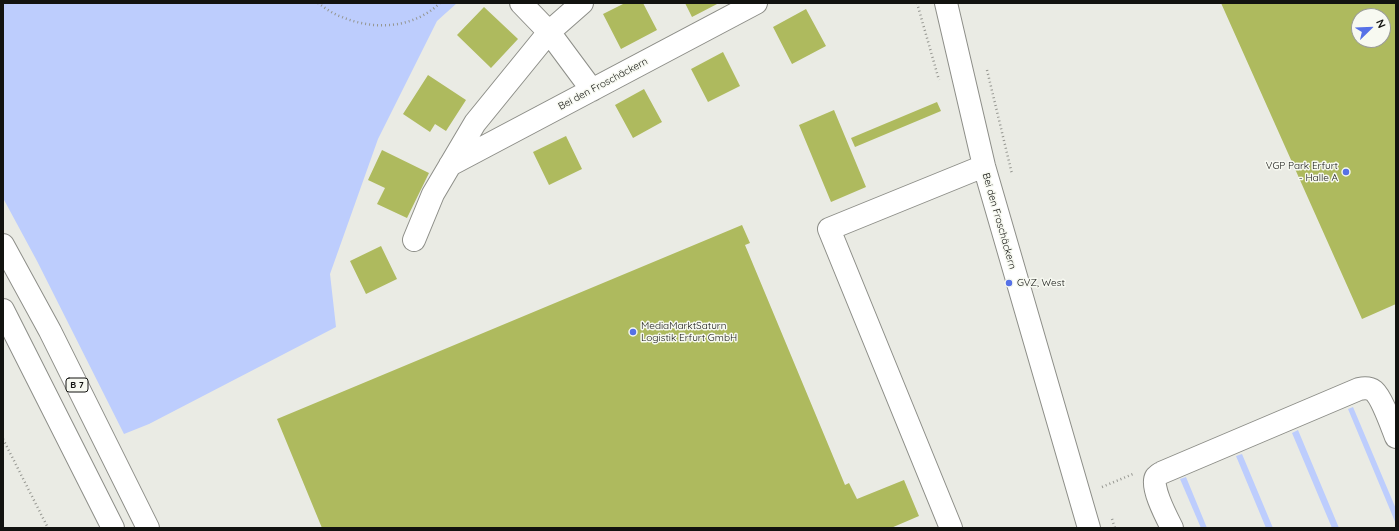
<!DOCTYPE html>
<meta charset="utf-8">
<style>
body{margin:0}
#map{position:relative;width:1399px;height:531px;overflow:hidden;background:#eaebe4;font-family:Quicksand,sans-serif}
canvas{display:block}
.frame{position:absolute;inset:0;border:4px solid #121310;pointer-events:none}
.north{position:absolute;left:1351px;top:8px;width:40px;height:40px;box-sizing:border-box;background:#f7f9f1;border:1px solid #9b9d97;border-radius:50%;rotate:67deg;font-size:11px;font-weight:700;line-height:16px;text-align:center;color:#121310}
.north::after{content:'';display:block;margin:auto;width:14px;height:18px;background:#5671e7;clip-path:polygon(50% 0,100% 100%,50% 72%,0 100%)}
</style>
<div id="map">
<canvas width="1399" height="531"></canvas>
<div class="frame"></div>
<div class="north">N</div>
</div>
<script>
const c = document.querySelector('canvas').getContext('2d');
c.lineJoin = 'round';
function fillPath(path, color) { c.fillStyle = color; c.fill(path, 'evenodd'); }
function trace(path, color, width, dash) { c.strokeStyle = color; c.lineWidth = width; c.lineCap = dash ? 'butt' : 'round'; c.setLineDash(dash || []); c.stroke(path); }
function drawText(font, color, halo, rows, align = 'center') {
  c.font = font + ' Quicksand,sans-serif'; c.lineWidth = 3; c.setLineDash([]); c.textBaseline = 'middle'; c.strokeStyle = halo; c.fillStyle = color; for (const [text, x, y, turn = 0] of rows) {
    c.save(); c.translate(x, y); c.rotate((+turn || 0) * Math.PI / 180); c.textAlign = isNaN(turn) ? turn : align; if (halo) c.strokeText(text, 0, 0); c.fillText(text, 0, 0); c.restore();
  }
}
fillPath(new Path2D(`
 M3 3H457L437 21 378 139 330 274 336 327 149 424 124 434 37 261 3 198Z
 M1353 407 1396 509V524L1348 409Z
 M1298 430 1339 528H1332L1292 433Z
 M1242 454 1273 528H1266L1236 456Z
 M1186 477 1207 528H1201L1180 479Z`), '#bdcdfd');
fillPath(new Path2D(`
 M625 3H643L657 30 621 49 603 14Z
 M685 3H719L692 17Z
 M1221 3H1396V304L1362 319ZM1359 16H1383V40H1359Z
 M484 7 518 39 491 68 457 35Z
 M806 9 826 46 792 64 773 27Z
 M723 52 740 86 708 102 691 69Z
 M428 75 466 100 446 131 435 124 430 132 403 114Z
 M644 89 662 122 633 138 615 105Z
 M937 102 941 111 855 147 851 138Z
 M834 110 866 187 831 202 799 125Z
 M566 136 582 169 549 185 533 152Z
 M382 150 429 173 407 218 377 204 385 188 368 180Z
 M742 225 750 243 745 245 845 485 849 483 857 499 904 480 919 516 891 528H322L277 419Z
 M381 246 397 279 366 294 350 261Z`), '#aeba5e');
const minor = new Path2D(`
 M521 3 549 32 592 90
 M946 3 984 166 1089 528
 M450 165 756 3
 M414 240 433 194 475 123 549 32 582 3
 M951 528 829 229 984 166
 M1172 528C1167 518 1150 486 1156 477 1157 476 1160 473 1161 473L1359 389C1364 388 1370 388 1374 391 1382 398 1392 427 1396 437`);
const highway = new Path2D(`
 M3 245 50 331 148 528
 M3 310 113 528`);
trace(minor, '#8d8e88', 24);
trace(highway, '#8d8e88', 24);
trace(new Path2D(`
 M318 3C325 8 333 14 342 17 375 31 414 28 440 3
 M917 3 939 80
 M987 70 1012 174
 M3 439 48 528
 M1102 487 1133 474
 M1112 519 1115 528`), '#959690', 2.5, [1, 3]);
trace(minor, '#fff', 22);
trace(highway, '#fff', 22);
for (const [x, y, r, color] of [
 [1346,172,4,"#5671e7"],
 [1009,283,4,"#5671e7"],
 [633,332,4,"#5671e7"]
]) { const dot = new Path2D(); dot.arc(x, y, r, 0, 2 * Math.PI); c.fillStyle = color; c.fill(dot); trace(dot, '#f7f9f1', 1.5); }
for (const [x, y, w] of [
 [77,385,22]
]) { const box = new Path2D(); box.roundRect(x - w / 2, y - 7, w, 14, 3); c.fillStyle = '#f7f9f1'; c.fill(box); trace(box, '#121310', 1); }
drawText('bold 9px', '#121310', null, [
 ["B 7",77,385]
]);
drawText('10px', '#121310', '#f7f9f1', [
 ["Bei den Froschäckern",603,84,-28],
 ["Bei den Froschäckern",999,221,74]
]);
drawText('10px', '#121310', '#f7f9f1', [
 ["VGP Park Erfurt",1338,166,"right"],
 ["- Halle A",1338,178,"right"],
 ["GVZ, West",1017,283],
 ["MediaMarktSaturn",641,326],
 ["Logistik Erfurt GmbH",641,338]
], 'left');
</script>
